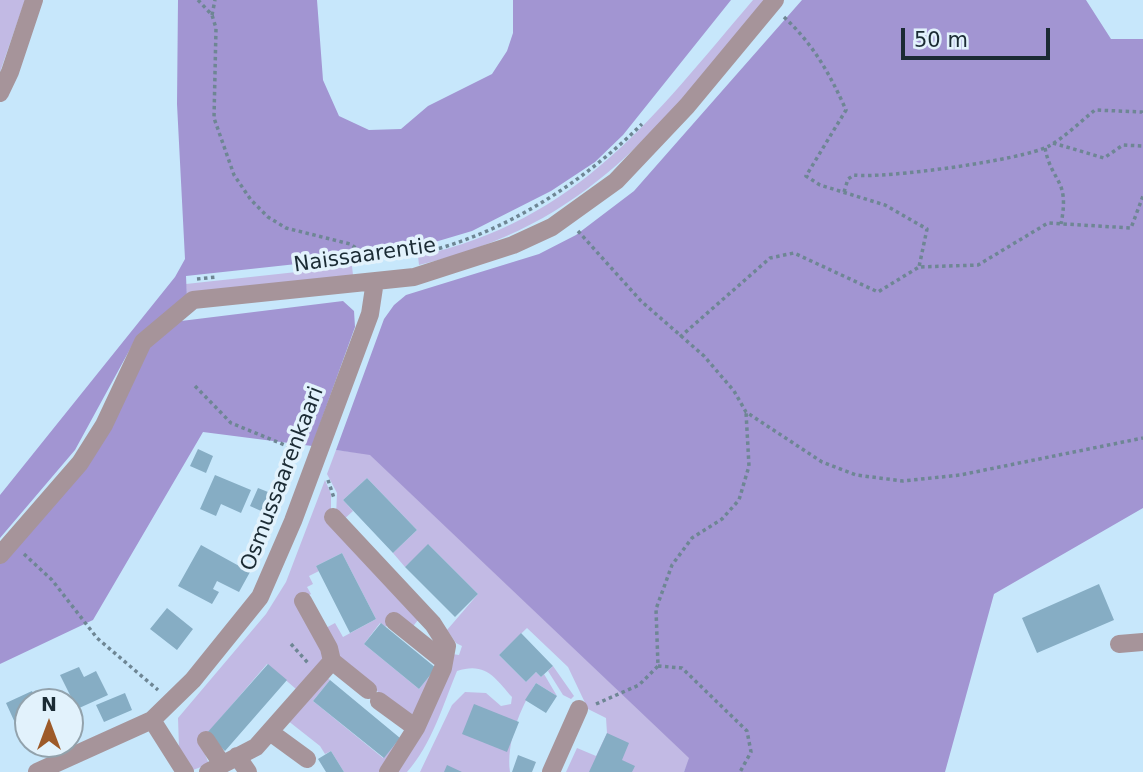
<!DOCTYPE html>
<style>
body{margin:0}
#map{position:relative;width:1143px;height:772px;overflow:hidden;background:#c7e7fb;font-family:"DejaVu Sans",sans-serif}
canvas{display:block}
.north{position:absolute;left:14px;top:688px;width:70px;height:70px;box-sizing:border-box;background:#e2f2fc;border:2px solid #92a2ac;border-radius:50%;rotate:0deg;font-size:19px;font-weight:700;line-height:28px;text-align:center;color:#1b2b34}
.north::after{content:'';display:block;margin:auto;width:24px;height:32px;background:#9d5a29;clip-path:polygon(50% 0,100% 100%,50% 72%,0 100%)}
.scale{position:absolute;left:901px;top:28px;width:149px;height:32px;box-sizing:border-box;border:4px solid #1b2b34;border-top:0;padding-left:9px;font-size:21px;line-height:24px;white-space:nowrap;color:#1b2b34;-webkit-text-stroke:5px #e2f2fc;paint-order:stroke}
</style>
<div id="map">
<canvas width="1143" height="772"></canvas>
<div class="north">N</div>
<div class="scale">50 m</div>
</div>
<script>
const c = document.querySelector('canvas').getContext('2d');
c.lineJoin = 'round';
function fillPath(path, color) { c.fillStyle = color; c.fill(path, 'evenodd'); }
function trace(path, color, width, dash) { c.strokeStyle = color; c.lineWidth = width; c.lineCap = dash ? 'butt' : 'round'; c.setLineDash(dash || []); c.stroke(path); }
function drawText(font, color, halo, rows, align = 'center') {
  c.font = font + ' "DejaVu Sans",sans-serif'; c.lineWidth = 7; c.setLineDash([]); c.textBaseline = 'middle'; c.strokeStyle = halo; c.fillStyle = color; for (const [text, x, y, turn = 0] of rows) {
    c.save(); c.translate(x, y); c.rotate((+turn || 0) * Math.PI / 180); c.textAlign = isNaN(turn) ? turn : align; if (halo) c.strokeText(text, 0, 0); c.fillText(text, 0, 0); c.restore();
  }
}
fillPath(new Path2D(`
 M0 0H25L0 72Z
 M753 0H766C658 127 591 225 419 265L418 256C579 221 653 117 753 0Z
 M352 266 353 275 187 299 186 284Z
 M336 450 370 454 690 758 684 772H566L577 748 596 756 607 733 606 718 588 709 568 667 527 628 499 655 526 682 536 672 541 677 544 674 557 696 536 683C520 708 506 743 510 772H420L452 705 465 692 486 693 501 706 511 704 512 697C496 679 486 661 457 671 443 705 432 744 407 772H392L452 654 459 655 462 646 456 643 447 630 478 594 429 545 405 567 393 553 417 530 367 478 343 500 353 511 342 521 336 517 337 493 327 474Z
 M325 480 331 494V509L421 616 411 629 394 616 386 627 380 623 364 644 419 689 436 668 415 718 406 715 342 662 324 629 335 623 343 637 376 619 342 553 316 566 319 571 309 576 313 584 307 587 311 594 300 601 325 659 296 689 267 664 200 742 209 764 193 770 179 748 178 718 266 614 286 582Z
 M553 666 574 696 571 699 563 695 548 671Z
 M324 675 330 680 313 701 383 758 400 738 382 772H344L331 751 325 754 320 746 287 720Z`), '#c2bae4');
fillPath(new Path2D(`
 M178 0H317L323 80 339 116 369 130 401 129 428 106 492 74 507 51 513 33V0H731L623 135 595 162 551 191 472 231 398 253 186 276 187 299 135 340 75 450 0 538V495L175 277 185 259 177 104Z
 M802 0H1086L1111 39H1143V508L994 594 945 772H684L689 758 370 455 336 450 384 319 394 305 406 295 539 254 576 235 634 191Z
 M343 301 354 311 355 327 312 446 203 432 93 620 0 664V560L37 519 146 343 173 322Z`), '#a295d2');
fillPath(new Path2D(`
 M198 449 213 456 206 473 190 466Z
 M215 475 251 490 241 513 221 504 216 516 200 509Z
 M367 478 417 530 393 553 343 500Z
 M258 488 278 496 270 515 250 506Z
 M428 544 478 594 455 617 405 567Z
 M201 545 250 572 239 592 217 581 213 589 219 592 212 604 178 586Z
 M342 553 376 619 350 633 316 566Z
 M1099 584 1114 620 1037 653 1022 618Z
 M167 608 193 629 177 650 150 629Z
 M381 623 436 668 419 689 364 644Z
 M521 633 553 666 541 677 536 672 526 682 499 655Z
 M268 664 287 680 225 751 206 734Z
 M79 667 84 677 96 671 108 695 77 709 60 675Z
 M330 680 400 738 384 758 313 701Z
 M536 683 557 696 546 713 525 700Z
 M32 691 37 702H28V744H33L26 747 6 703Z
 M125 693 132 710 104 722 96 705Z
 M474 704 519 722 507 752 462 734Z
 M607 733 629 743 622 760 635 766 632 772H589Z
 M35 744H61L39 753Z
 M331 751 344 772H326L318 759Z
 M518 755 536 762 532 772H512Z
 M447 765 462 772H444Z`), '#86adc4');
trace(new Path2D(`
 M198 0 212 15 216 28 214 118 234 175 251 200 268 217 286 228 350 244 359 250 364 264
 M212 15 215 0
 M784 17C813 44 830 74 846 110L806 176 820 185 885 205 927 229 919 267
 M1053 143 1104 158 1123 145 1143 146
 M1045 148C1052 184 1070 178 1061 224
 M844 192 848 179 854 175C883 179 1024 160 1049 146 1065 137 1080 122 1095 110L1142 112 1143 115
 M578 231 641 301 704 356 734 391 746 412 822 462 856 475 903 481 960 475 1143 438
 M398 258C491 242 576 189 642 124
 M197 279 216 277
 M680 337 770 258 794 253 878 292 919 267 978 265 1048 223 1131 228 1143 196
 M195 386 231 423 302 452
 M328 480 334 498
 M24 554 52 580 97 638 158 690
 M291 644 308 663
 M658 666 682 668 747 731 751 752 740 772
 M596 704 639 685 658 666 656 609 672 565 692 538 722 519 739 500 749 466 746 412`), '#6e8694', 3.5, [3.5, 3.5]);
trace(new Path2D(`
 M0 93 10 72 34 0
 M333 517 433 624 447 646 443 668 416 728
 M0 555 80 463 104 425 143 342 193 300 414 277 513 245 552 227 616 181 687 106 775 0
 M394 621 444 661
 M1119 644 1143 642
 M332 661 368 690
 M379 701 416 728 388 772
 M270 732 307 759
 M206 740 222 764
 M237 756 248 772
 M37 772 152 720
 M185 772 152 720 193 680 260 597 293 521 370 314 375 281
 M208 772 256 747 332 661 329 648 303 601
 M551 772 579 709`), '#a6949a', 18);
drawText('21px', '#1b2b34', '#e2f2fc', [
 ["Naissaarentie",365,256,-8],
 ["Osmussaarenkaari",283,479,-69]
]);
</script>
